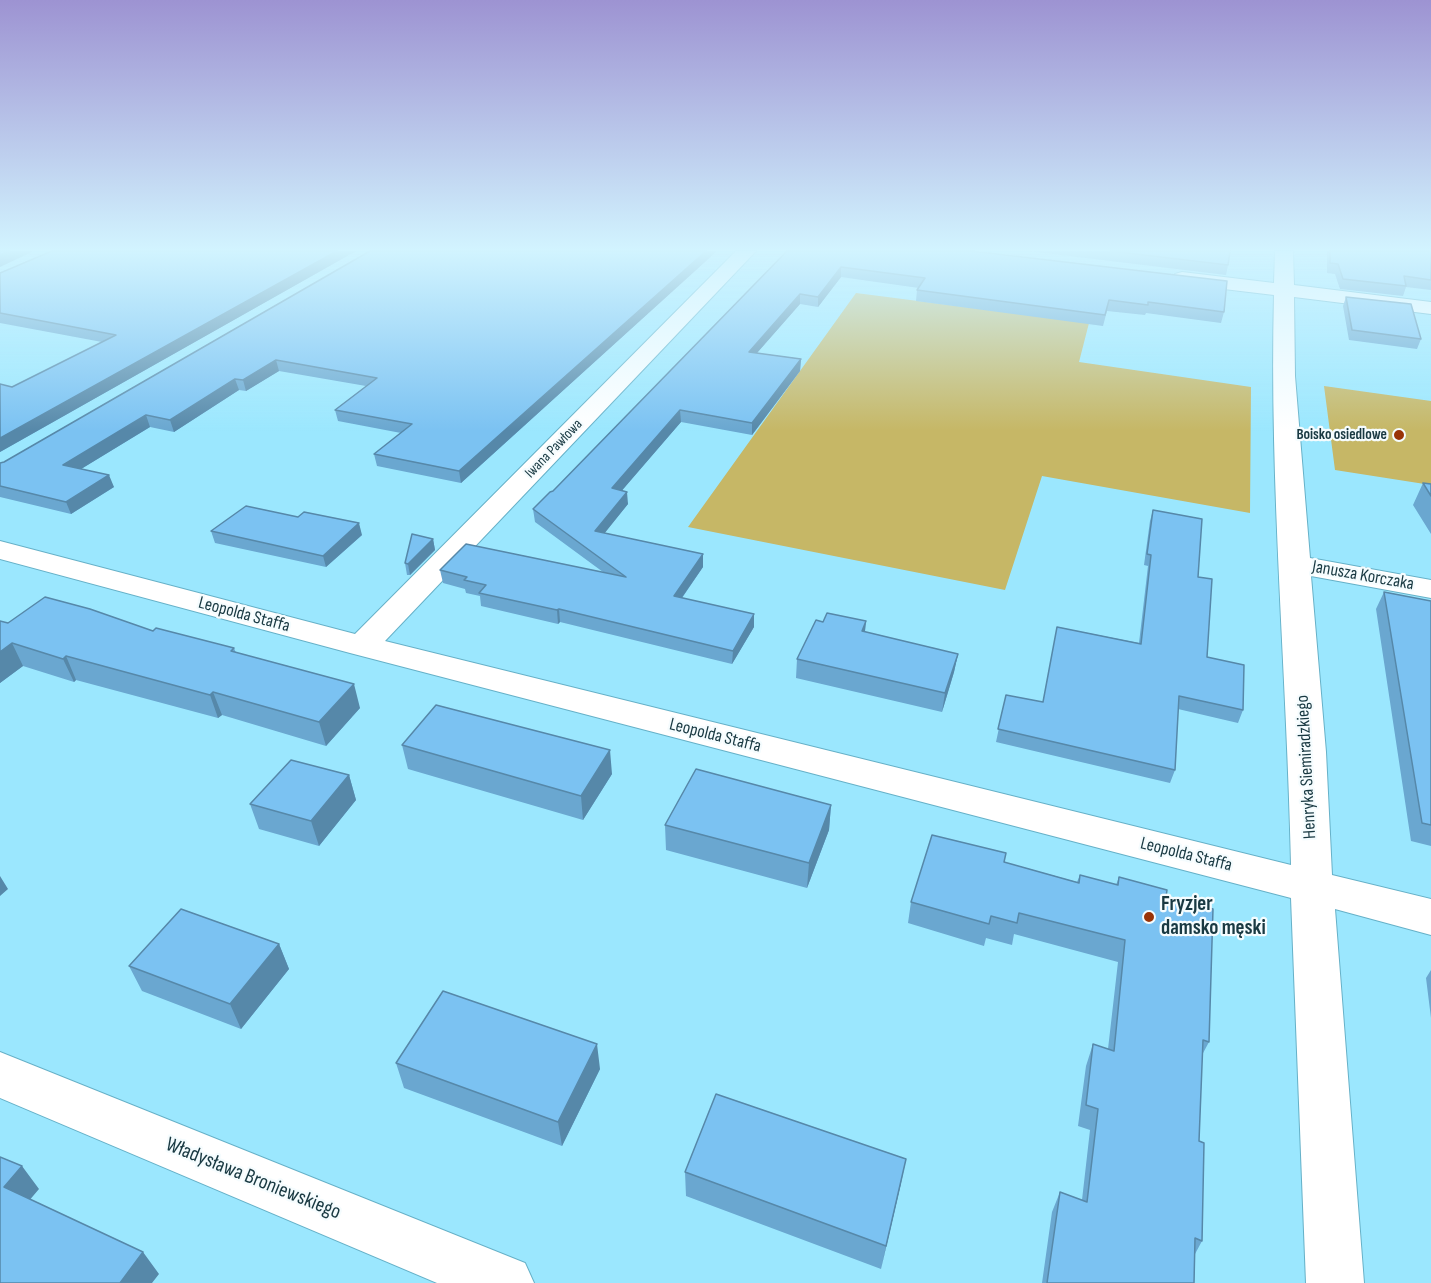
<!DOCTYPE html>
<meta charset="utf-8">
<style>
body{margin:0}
canvas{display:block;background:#9be7fe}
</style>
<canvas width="1431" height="1283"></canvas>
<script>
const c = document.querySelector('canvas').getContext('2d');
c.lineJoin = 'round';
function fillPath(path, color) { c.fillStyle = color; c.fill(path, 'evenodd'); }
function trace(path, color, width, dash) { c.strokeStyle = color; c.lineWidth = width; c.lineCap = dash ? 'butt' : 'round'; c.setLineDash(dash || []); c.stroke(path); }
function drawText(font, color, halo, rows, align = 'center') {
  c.font = font + ' "Sofia Sans Condensed",sans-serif'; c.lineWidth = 4.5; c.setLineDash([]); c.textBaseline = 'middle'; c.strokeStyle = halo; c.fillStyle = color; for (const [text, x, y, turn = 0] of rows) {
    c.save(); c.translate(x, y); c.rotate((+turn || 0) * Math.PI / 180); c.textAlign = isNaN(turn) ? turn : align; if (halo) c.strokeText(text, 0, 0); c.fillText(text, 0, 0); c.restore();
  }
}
fillPath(new Path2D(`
 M856 293 1089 323 1079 362 1251 387 1250 513 1042 476 1005 590 688 527Z
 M1324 386 1431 401V485L1335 470Z`), '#c6b766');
const street = new Path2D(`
 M736 251H756L385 641 1291 865C1287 675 1269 484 1274 295L1182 284 1175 282 1172 278 1175 274 1182 272 1274 283 1275 251H1293L1294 285 1431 302V314L1294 297 1295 376 1310 558 1431 580V598L1311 576 1326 752 1332 875 1431 899V935L1335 909 1364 1283H1306L1291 898 350 653 0 559V541L355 634Z
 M0 1052 525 1263 534 1283H437L0 1098Z`);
trace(street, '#66b1c8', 2);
fillPath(street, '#fff');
fillPath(new Path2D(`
 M52 251H356L0 452 12 387 102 342 0 323V273Z
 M370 251H717L461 483 377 466 374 454 401 433 338 421 335 410 366 386 279 371 246 391 239 390 174 432 150 427 81 469 114 487 71 514 0 497V463L4 462Z
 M787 251 1224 312 1221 323 1146 313 1145 315 1107 311 1103 326 916 301 917 290 919 288 841 277 818 307 800 304 757 353 801 359 800 371 752 435 681 422 622 490 628 504 604 533 703 554V567L682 598 754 627 732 664 560 622 558 624 481 606 480 596 466 593 465 589 443 583 440 570 603 572 535 522 533 509 553 491Z
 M1028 251H1230L1228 265 1226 275Z
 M1327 251H1431V290L1406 287 1403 296 1340 289 1335 274 1327 273Z
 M1346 297 1421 339 1417 349 1349 340 1343 306Z
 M1423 483 1431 484V534L1413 505Z
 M1153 510 1198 577 1207 657 1243 710 1238 723 1178 709 1175 770 1170 783 996 742 1006 695 1043 702 1057 627 1139 643 1148 566 1144 565 1150 521Z
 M211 531 362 535 326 567 215 543Z
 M433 539 435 550 410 575H407L405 563Z
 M1384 592 1431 601V846L1411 841 1376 609Z
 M0 621 8 623 234 648 236 653 360 708 326 746 222 715 218 718 76 680 74 682 23 666 0 683Z
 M866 621 865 632 958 654 954 672 942 712 796 678 797 659 823 622Z
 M402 745 612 774 583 820 408 769Z
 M349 775 356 800 319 846 259 829 250 804Z
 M831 805 829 830 807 888 666 850 665 825Z
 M1004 862 1077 882 1080 875 1116 885 1119 877 1166 897 1209 1042 1202 1055 1199 1141 1202 1241 1195 1254 1194 1283H1042L1052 1212 1060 1192 1082 1200 1090 1130 1078 1126 1086 1066 1093 1044 1108 1049 1118 962 1014 934 1012 945 986 938 984 946 908 923 911 902Z
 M279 944 289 969 241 1029 142 991 129 966Z
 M1431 970V1018L1426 978Z
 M396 1063 600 1069 562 1146 404 1088Z
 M685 1172 901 1183 881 1269 686 1196Z`), '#6aa7d0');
fillPath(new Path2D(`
 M9 251H34L0 267V255Z
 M337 251H356L0 452V438Z
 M706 251H717L461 483 459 471Z
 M841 267V277L818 307V297Z
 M800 294V304L749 362V352Z
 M801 359 800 371 752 435V423Z
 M276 360 279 371 246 391 243 380Z
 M235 379 239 390 174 432 170 420Z
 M680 410 681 422 613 501 612 488Z
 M146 415 150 427 68 477 63 465Z
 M109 475 114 487 71 514 66 502Z
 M627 492 628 504 596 544 595 531Z
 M359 523 362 535 326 567 323 556Z
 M433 539 435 550 410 575 408 564Z
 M703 554V567L674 609V596Z
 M559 609 560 622 558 624 557 610Z
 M754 614V627L732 664 733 651Z
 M866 621 864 639 862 631Z
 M12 643 23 666 0 683V652Z
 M958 654 954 672 942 712 945 693Z
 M66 656 76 680 74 682 63 659Z
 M354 684 360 708 326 746 319 722Z
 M213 692 222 715 218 718 210 695Z
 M610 750 612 774 583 820 581 796Z
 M349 775 356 800 319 846 311 821Z
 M831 805 829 830 807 888 809 863Z
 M0 876 8 889 0 896Z
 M279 944 289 969 241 1029 230 1004Z
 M597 1044 600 1069 562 1146 558 1122Z
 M906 1159 901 1183 881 1269 886 1246Z
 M22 1166 39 1189 22 1209 4 1187Z
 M143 1252 159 1274 152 1283H120Z`), '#5688a9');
const building = new Path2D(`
 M0 251H9L0 255Z
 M52 251H337L0 438V384L12 387 116 335 0 313V273Z
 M370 251H706L459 471 374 454 412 424 335 410 377 378 276 360 243 380 235 379 170 420 146 415 63 465 109 475 66 502 0 486V463L4 462Z
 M787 251H971L1227 281 1224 312 1148 302V305L1109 300 1105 315 917 290 925 278 841 267 818 297 800 294 749 352 801 359 752 423 680 410 612 488 627 492 595 531 703 554 674 596 754 614 733 651 559 609 557 610 479 593 486 585 464 580 467 577 440 570 466 544 626 577 533 509 550 492 553 491Z
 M1111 251H1230L1228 265Z
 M1330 251H1431V280L1404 276 1406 286 1343 279 1338 264 1330 263Z
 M1346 297 1411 304 1421 339 1352 330Z
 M1423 483 1431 484V496Z
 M246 506 298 517 304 512 359 523 323 556 211 531Z
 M1153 510 1202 519 1198 577 1212 579 1207 657 1244 665 1243 710 1179 696 1175 770 998 729 1006 695 1043 702 1057 627 1141 644 1151 555 1147 554Z
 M412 534 433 539 408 564 405 563Z
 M1384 592 1431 601V825L1422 823Z
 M45 597 90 609 153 631 156 628 234 648 231 651 354 684 319 722 213 692 210 695 66 656 63 659 12 643 0 652V621L8 623Z
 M827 613 866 621 862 631 958 654 945 693 797 659 816 620 823 622Z
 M436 705 610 750 581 796 402 745Z
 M291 760 349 775 311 821 250 804Z
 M696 769 831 805 809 863 665 825Z
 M932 835 1006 853 1004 862 1079 883 1080 875 1118 885 1119 877 1167 890 1166 897 1213 909 1209 1042 1203 1040 1199 1141 1204 1143 1202 1241 1195 1238 1194 1283H1047L1060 1192 1087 1202 1098 1109 1086 1105 1093 1044 1114 1051 1125 940 1019 913 1017 923 991 916 989 924 911 902Z
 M181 909 279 944 230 1004 129 966Z
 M443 991 597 1044 558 1122 396 1063Z
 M716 1094 906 1159 886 1246 685 1172Z
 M0 1157 22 1166 4 1187 143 1252 120 1283H0Z`);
fillPath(building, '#7bc2f2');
trace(building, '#5688a9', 1.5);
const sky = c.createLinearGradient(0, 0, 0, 431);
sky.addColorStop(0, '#9d93d2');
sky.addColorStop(0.58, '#d2f4ff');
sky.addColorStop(1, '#d2f4ff00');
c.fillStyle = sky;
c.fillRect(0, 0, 1431, 431);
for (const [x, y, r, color] of [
 [1399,435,6,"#993307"],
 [1149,917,6,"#993307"]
]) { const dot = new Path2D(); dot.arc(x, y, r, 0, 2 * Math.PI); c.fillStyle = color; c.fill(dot); trace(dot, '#f5fcfe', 2); }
drawText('bold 15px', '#193942', '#f5fcfe', [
 ["Boisko osiedlowe",1387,435]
], 'right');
drawText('15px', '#193942', '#f5fcfe', [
 ["Iwana Pawłowa",554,449,-46]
]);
drawText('18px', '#193942', '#f5fcfe', [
 ["Janusza Korczaka",1363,576,10],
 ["Leopolda Staffa",244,615,15],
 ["Leopolda Staffa",715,736,14],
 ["Henryka Siemiradzkiego",1307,767,-93],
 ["Leopolda Staffa",1186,855,14]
]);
drawText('bold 21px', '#193942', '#f5fcfe', [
 ["Fryzjer",1161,905],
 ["damsko męski",1161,929]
], 'left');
drawText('21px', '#193942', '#f5fcfe', [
 ["Władysława Broniewskiego",253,1179,22]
]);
</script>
